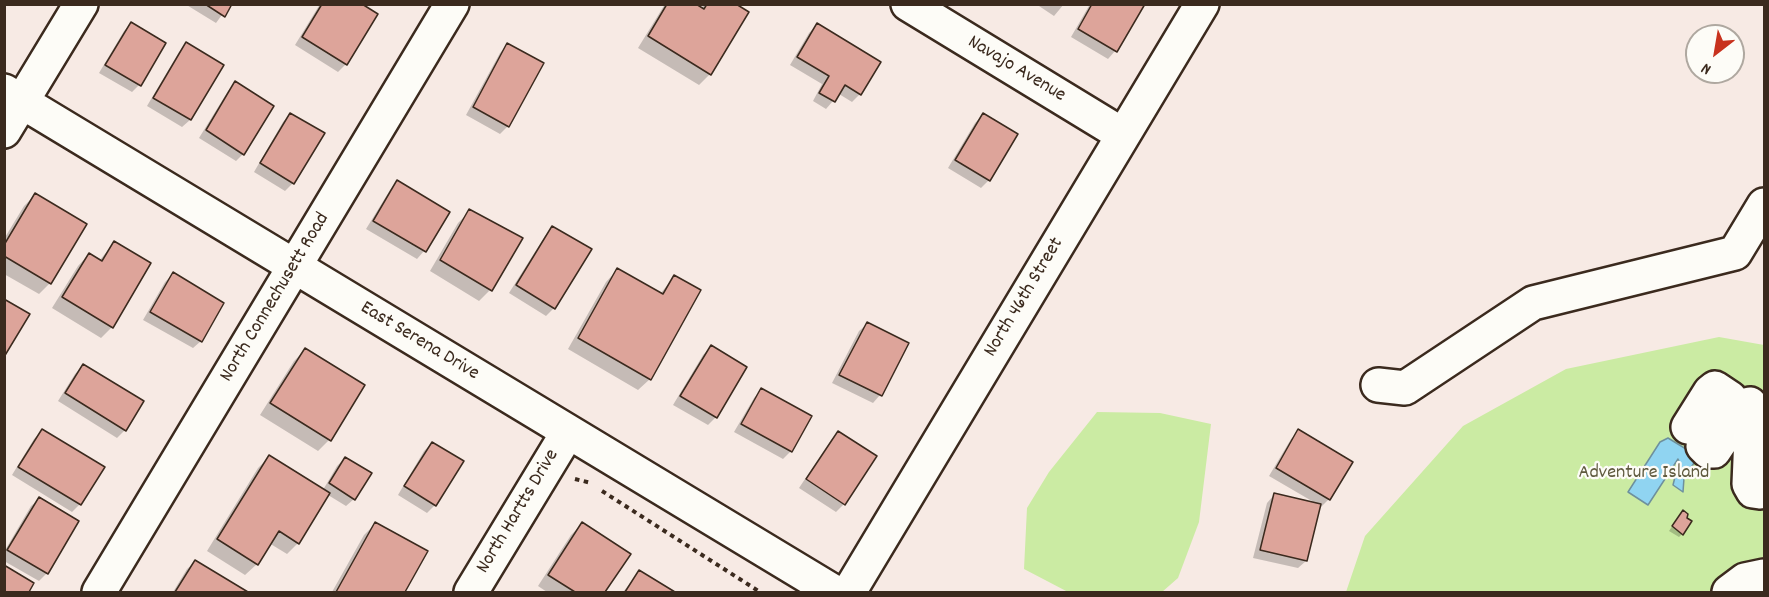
<!DOCTYPE html>
<style>
body{margin:0}
#map{position:relative;width:1769px;height:597px;overflow:hidden;background:#f7eae4;font-family:Dekko,sans-serif}
canvas{display:block}
.frame{position:absolute;inset:0;border:6px solid #3b2a1e;pointer-events:none}
.north{position:absolute;left:1685px;top:24px;width:60px;height:60px;box-sizing:border-box;background:#fdfcf7;border:2px solid #afa8a0;border-radius:50%;rotate:211deg;font-size:16px;font-weight:700;line-height:24px;text-align:center;color:#3b2a1e}
.north::after{content:'';display:block;margin:auto;width:21px;height:27px;background:#c8321e;clip-path:polygon(50% 0,100% 100%,50% 72%,0 100%)}
</style>
<div id="map">
<canvas width="1769" height="597"></canvas>
<div class="frame"></div>
<div class="north">N</div>
</div>
<script>
const c = document.querySelector('canvas').getContext('2d');
c.lineJoin = 'round';
function fillPath(path, color) { c.fillStyle = color; c.fill(path, 'evenodd'); }
function trace(path, color, width, dash) { c.strokeStyle = color; c.lineWidth = width; c.lineCap = dash ? 'butt' : 'round'; c.setLineDash(dash || []); c.stroke(path); }
function drawText(font, color, halo, rows, align = 'center') {
  c.font = font + ' Dekko,sans-serif'; c.lineWidth = 4.5; c.setLineDash([]); c.textBaseline = 'middle'; c.strokeStyle = halo; c.fillStyle = color; for (const [text, x, y, turn = 0] of rows) {
    c.save(); c.translate(x, y); c.rotate((+turn || 0) * Math.PI / 180); c.textAlign = isNaN(turn) ? turn : align; if (halo) c.strokeText(text, 0, 0); c.fillText(text, 0, 0); c.restore();
  }
}
fillPath(new Path2D(`
 M1719 337 1764 345V592H1346L1365 536 1463 426 1566 369Z
 M1097 412 1160 413 1211 424 1199 522 1178 578 1162 592H1068L1024 569 1027 508 1049 472Z`), '#cbeba3');
const water = new Path2D(`
 M1668 438 1691 452 1694 458V463L1684 478 1683 492 1673 485 1679 461 1678 459 1648 505 1628 492 1660 442Z`);
fillPath(water, '#90d4f1');
trace(water, '#6e909d', 1.5);
fillPath(new Path2D(`
 M185 4H230L216 23Z
 M320 4H359L346 64 338 72 295 45Z
 M665 4H693L701 9 704 4H733L710 74 699 85 638 48Z
 M1036 4H1064L1054 16Z
 M1090 4H1144L1115 51 1108 59 1071 37Z
 M131 24 139 85 132 92 99 73 124 31Z
 M817 25 860 94 852 102 839 94 826 109 813 101 822 84 790 65 809 33Z
 M186 44 222 65 190 120 182 127 147 106 179 52Z
 M507 45 508 126 500 134 466 115 500 53Z
 M236 83 243 154 236 161 199 138 228 91Z
 M290 114 293 183 285 191 254 172 283 122Z
 M983 115 989 180 981 188 948 168 975 123Z
 M397 182 448 212 424 251 417 259 366 229 390 190Z
 M35 195 50 283 39 294 4 274V239L24 206Z
 M470 211 521 239 490 290 479 301 430 271 458 223Z
 M552 228 554 308 546 316 509 293 545 236Z
 M114 243 112 327 101 338 52 308 78 266 89 254 99 261Z
 M617 270 660 294 674 277 650 379 638 390 568 349 606 282Z
 M173 274 201 341 193 348 143 320 165 282Z
 M867 324 907 344 880 395 873 403 832 383 859 331Z
 M711 347 716 417 708 425 673 405 703 355Z
 M305 350 329 440 318 451 260 415 294 361Z
 M83 366 125 430 117 438 58 401 75 374Z
 M761 390 810 417 791 451 783 459 734 432 754 398Z
 M42 431 103 467 80 504 72 512 12 475 34 439Z
 M1299 431 1329 499 1321 507 1319 505 1306 561 1298 568 1253 558 1267 503 1274 495 1317 504 1269 476 1291 439Z
 M838 432 844 504 836 512 799 488 831 440Z
 M432 443 435 505 427 513 398 495 424 451Z
 M269 457 323 490 337 466 345 458 354 499 346 506 328 495 298 543 287 554 269 543 257 564 245 575 207 551 258 468Z
 M39 499 77 522 47 573 39 581 4 561V552L31 506Z
 M1679 516 1682 534 1679 537 1669 531Z
 M375 524 426 552 403 592H332L364 535Z
 M582 524 629 554 604 592H547L538 586 571 535Z
 M195 562 245 592H173L187 569Z
 M639 572 672 592H623Z`), '#0003');
const building = new Path2D(`
 M205 4H232L225 17Z
 M322 4H362L378 14 347 65 302 37Z
 M667 4H696L704 9 707 4H736L749 12 711 75 648 36Z
 M1092 4H1145L1117 52 1078 29Z
 M131 22 166 43 141 86 105 65Z
 M817 23 881 62 861 95 845 85 835 102 819 93 829 76 797 57Z
 M186 42 224 65 191 120 153 98Z
 M507 43 544 63 509 127 473 107Z
 M235 81 274 106 244 155 206 130Z
 M290 113 325 133 294 184 260 163Z
 M983 113 1018 134 990 181 955 160Z
 M397 180 450 212 426 252 373 221Z
 M35 193 87 224 51 284 4 256V245Z
 M469 209 523 238 492 291 440 260Z
 M552 226 592 249 555 309 516 285Z
 M114 241 151 263 113 328 62 297 89 253 102 261Z
 M617 268 663 294 674 275 701 290 651 380 578 338Z
 M173 272 224 303 202 342 150 312Z
 M4 299 30 314 4 357Z
 M867 322 909 343 882 396 839 375Z
 M711 345 747 367 717 418 680 396Z
 M305 348 365 385 331 441 270 403Z
 M83 364 144 401 126 431 65 393Z
 M761 388 812 416 792 452 741 424Z
 M42 429 105 467 81 505 18 467Z
 M1298 429 1353 462 1330 500 1276 468Z
 M838 431 877 456 845 505 806 479Z
 M432 442 464 461 436 506 404 486Z
 M269 455 330 493 299 544 279 531 258 565 217 539Z
 M345 457 372 473 355 500 329 483Z
 M1274 493 1321 504 1307 561 1260 550Z
 M39 497 79 521 48 574 7 550Z
 M1683 510 1688 514 1687 518 1692 521 1683 535 1672 526Z
 M375 522 428 551 405 592H336Z
 M582 522 631 554 605 592H575L548 575Z
 M195 560 248 592H175Z
 M4 565 34 583 29 592H4Z
 M639 570 675 592H625Z`);
fillPath(building, '#dda49a');
trace(building, '#3b2a1e', 1.5);
const minor = new Path2D(`
 M908 4 1123 135
 M4 91 834 592
 M4 131 81 4
 M1378 385 1405 388 1533 303 1735 253 1764 205
 M1688 427 1710 392 1715 388 1730 398 1703 446 1708 451H1714L1744 406 1750 404 1752 411 1749 484 1753 491 1760 492 1764 489
 M99 592 452 4
 M471 592 568 432
 M849 592 1202 4
 M1729 592 1745 580 1764 576`);
trace(minor, '#3b2a1e', 38);
trace(new Path2D(`
 M575 479 591 483
 M602 491 760 592`), '#3b2a1e', 4, [4.5, 4.5]);
trace(minor, '#fdfcf7', 33);
drawText('20px', '#3b2a1e', '#fdfcf7', [
 ["Navajo Avenue",1016,70,31],
 ["North Connechusett Road",276,298,-59],
 ["North 46th Street",1025,298,-59],
 ["East Serena Drive",419,342,31],
 ["North Hartts Drive",519,512,-59]
]);
drawText('20px', '#5f5a3f', '#fdfcf7', [
 ["Adventure Island",1644,474]
]);
</script>
